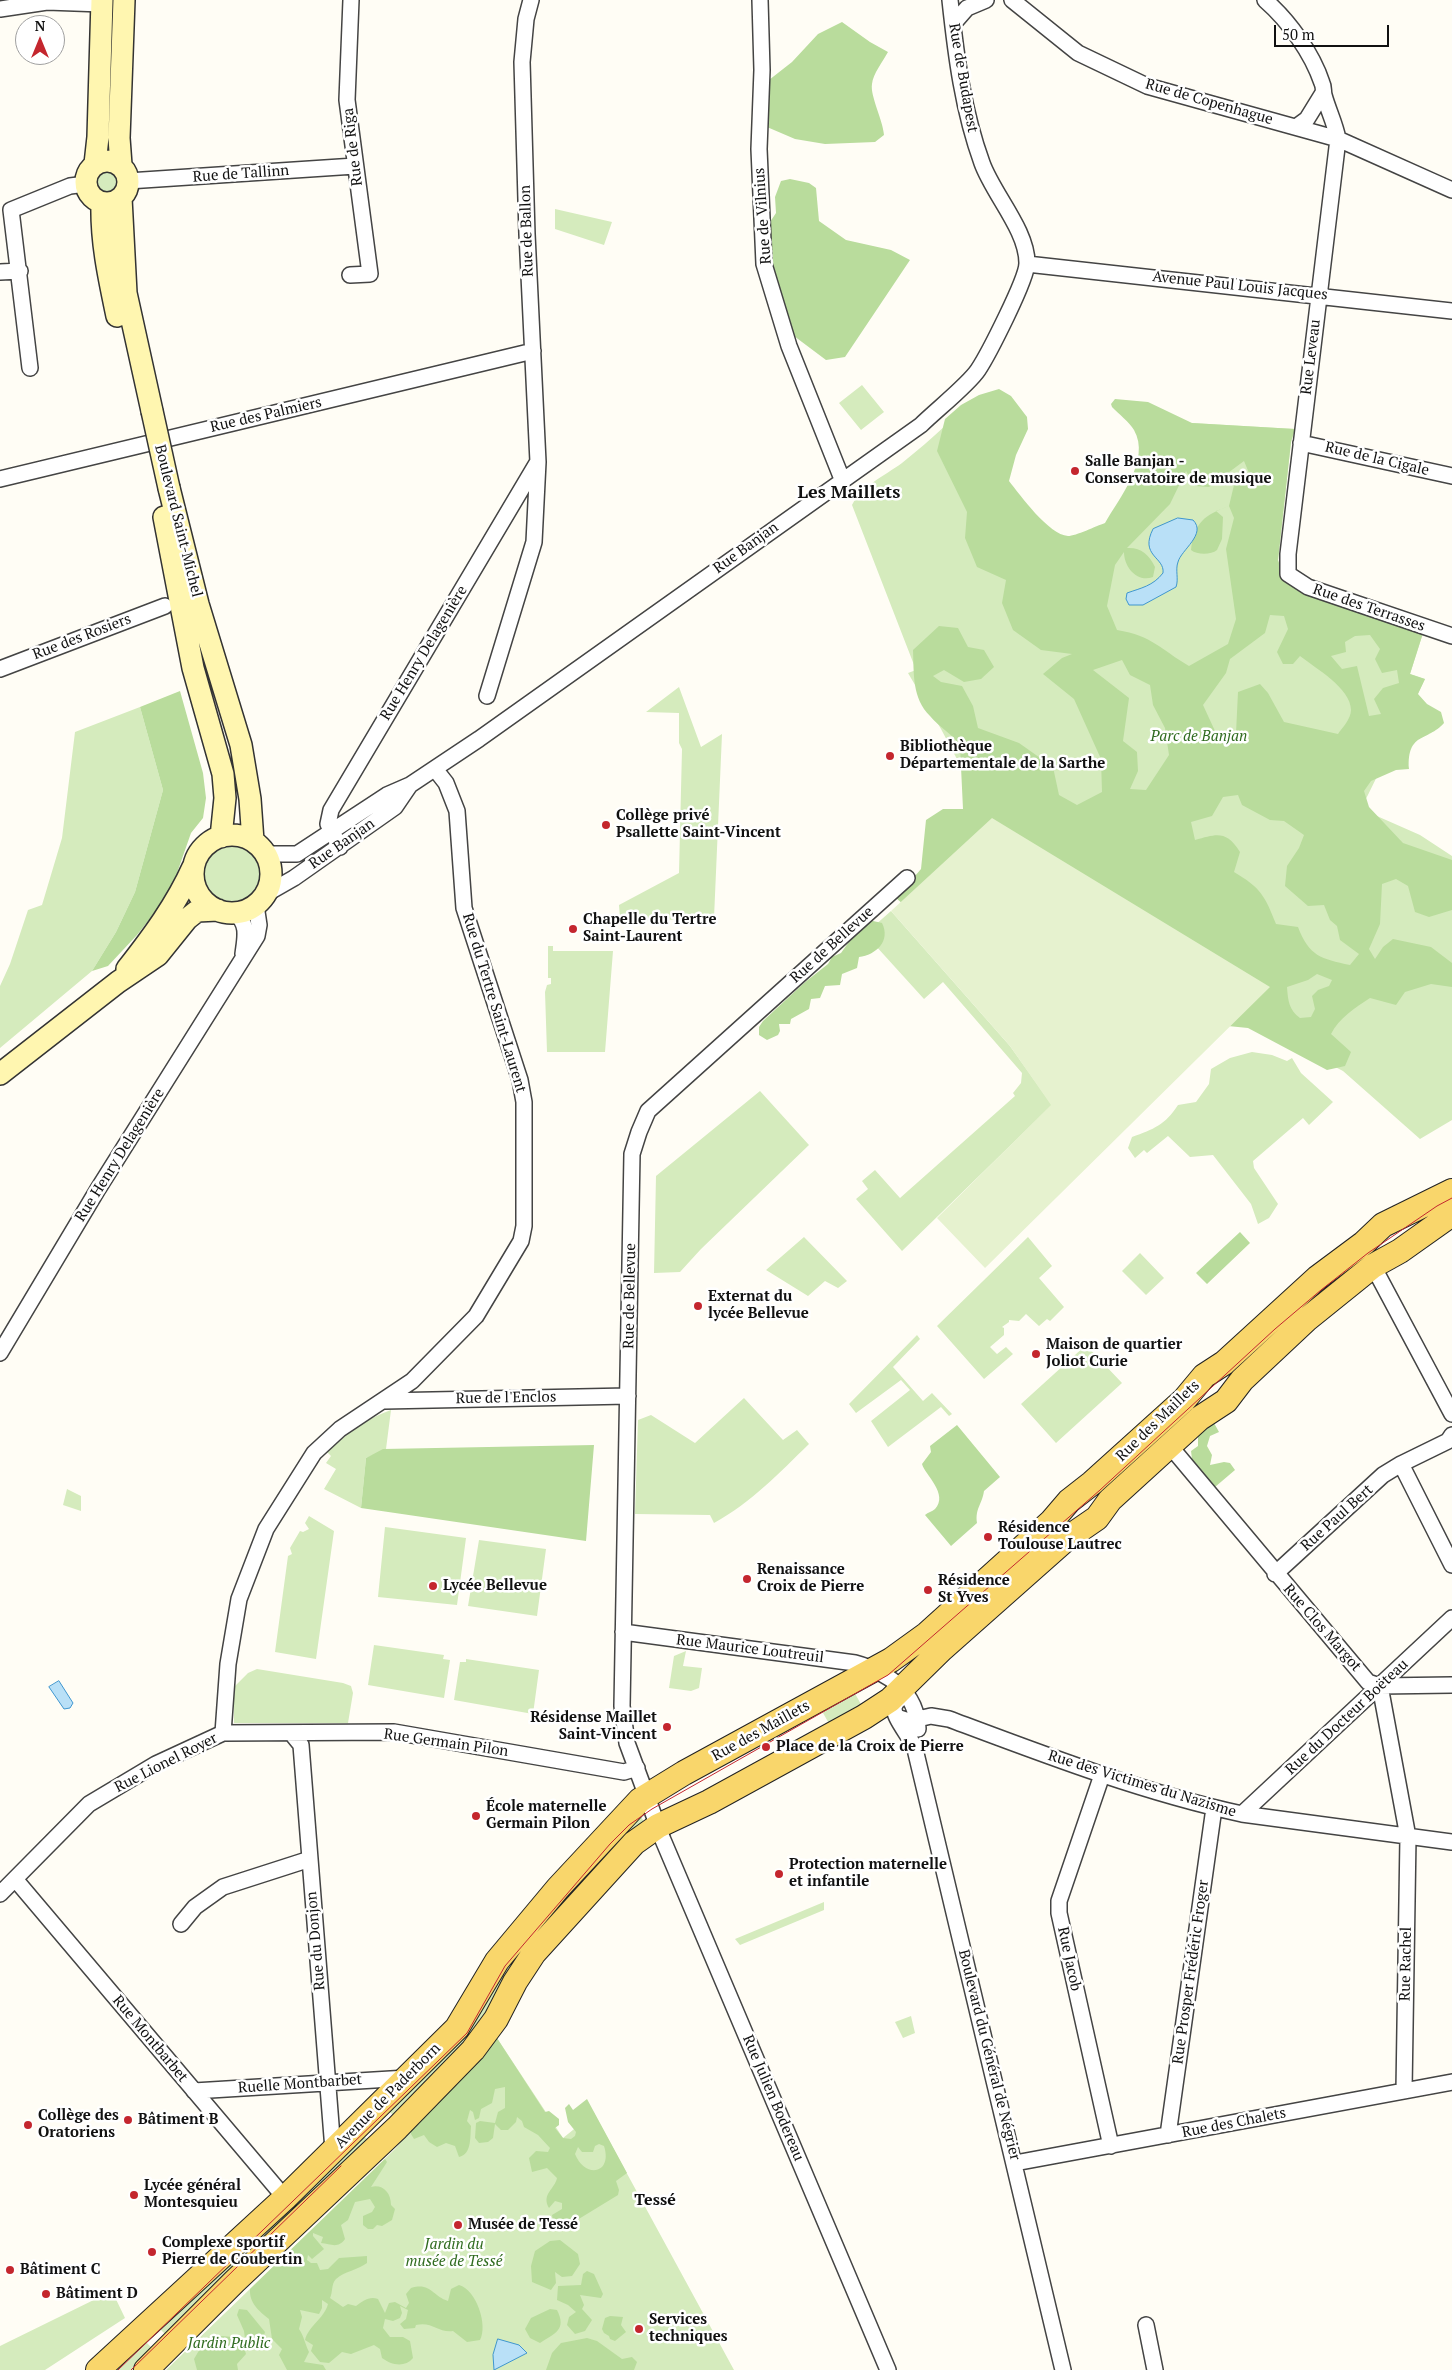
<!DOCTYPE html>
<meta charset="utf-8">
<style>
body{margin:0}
#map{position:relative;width:1452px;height:2370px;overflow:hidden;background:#fffdf5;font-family:"PT Serif",serif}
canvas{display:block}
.north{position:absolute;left:15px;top:15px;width:50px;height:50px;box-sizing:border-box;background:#fff;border:1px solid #a0a0a0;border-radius:50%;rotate:0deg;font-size:14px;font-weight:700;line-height:20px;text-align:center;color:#111}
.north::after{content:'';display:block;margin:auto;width:18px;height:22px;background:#c4262e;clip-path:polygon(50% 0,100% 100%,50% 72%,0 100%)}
.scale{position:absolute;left:1274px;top:25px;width:115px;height:22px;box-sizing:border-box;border:2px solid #111;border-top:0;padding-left:6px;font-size:15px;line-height:18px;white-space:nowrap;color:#111;-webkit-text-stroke:4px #fff;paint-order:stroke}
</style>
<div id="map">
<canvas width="1452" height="2370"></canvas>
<div class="north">N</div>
<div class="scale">50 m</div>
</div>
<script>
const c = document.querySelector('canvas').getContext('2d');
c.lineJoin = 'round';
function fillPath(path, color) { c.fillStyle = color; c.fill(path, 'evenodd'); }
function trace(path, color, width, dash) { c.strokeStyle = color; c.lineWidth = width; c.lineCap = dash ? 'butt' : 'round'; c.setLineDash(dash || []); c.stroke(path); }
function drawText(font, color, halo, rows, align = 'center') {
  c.font = font + ' "PT Serif",serif'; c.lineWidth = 5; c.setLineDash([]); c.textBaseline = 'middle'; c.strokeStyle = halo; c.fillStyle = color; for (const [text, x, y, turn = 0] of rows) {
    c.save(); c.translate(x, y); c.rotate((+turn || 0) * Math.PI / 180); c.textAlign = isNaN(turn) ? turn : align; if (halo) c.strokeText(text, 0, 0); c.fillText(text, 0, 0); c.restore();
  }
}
fillPath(new Path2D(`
 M94 181a13 13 0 1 1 26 0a13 13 0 1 1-26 0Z
 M555 209 612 222 604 245 555 229Z
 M862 385 884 412 861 430 839 403Z
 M1192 423 1295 429 1291 442 1278 560C1281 581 1287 584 1305 592L1423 633 1410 674 1425 679 1361 809 1420 835 1452 856V1120L1420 1139 1343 1071 1239 1017 976 795 941 729 908 673 916 670 852 505C862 486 884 476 902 463 917 451 932 438 946 425L1080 606Z
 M679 687 701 747 722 734 714 918 636 921 620 918 619 905 679 873 682 749 679 743V713L646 712Z
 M140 707 163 790 135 892 116 932 92 971 0 1048V986L10 964 28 910 42 905 62 838 75 732Z
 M201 874a30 30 0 1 1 60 0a30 30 0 1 1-60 0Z
 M891 911 1010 1046 1052 1105 902 1251 856 1199 868 1189 862 1181 875 1170 900 1198 1015 1096 1013 1093 1021 1083 1022 1073 943 982 924 999 865 934Z
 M548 946H553V951H613L605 1052H547L545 992 547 985 551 984V978H548Z
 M1252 1052 1272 1055 1287 1061 1292 1058 1301 1073 1333 1102 1309 1125 1303 1118 1253 1161 1254 1168 1278 1204 1269 1218 1258 1224 1251 1204 1213 1155 1190 1157 1168 1136 1147 1153 1144 1150 1135 1158 1128 1148 1132 1137C1154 1129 1165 1125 1178 1105L1196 1102 1209 1084 1211 1069 1230 1058Z
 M760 1091 809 1145 701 1249 680 1272 654 1273 656 1176Z
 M804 1237 847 1281 838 1288 825 1281 808 1296 766 1270Z
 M1028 1237 1052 1266 1039 1278 1064 1307 1050 1321 1047 1319 1039 1326 1026 1314 1019 1321 1009 1320V1322L1002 1327 1004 1328V1335L990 1347 997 1354 1006 1347 1013 1354 984 1379 937 1326Z
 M1140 1253 1164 1278 1146 1295 1122 1271Z
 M917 1335 920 1339 893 1367 923 1401 932 1393 952 1414 949 1416 941 1407 888 1447 871 1421 910 1390 901 1380 856 1413 849 1404Z
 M1086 1345 1122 1383 1056 1443 1021 1404Z
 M744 1398 783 1440 797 1430 809 1444C779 1473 752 1502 714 1523L710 1515 635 1514 638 1420 651 1415 695 1443Z
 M391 1410 386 1449 366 1458 361 1508 324 1489 336 1469 326 1463 331 1456 327 1452C345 1435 367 1418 391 1410Z
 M67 1489 81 1496V1511L63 1505Z
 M309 1516 334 1531 316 1659 275 1652 288 1556 292 1554 290 1548 300 1531 303 1532 309 1529 305 1523Z
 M385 1527 466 1538 457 1605 378 1597Z
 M479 1540 546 1549 537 1616 468 1606Z
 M374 1645 444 1655 443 1659 450 1660 444 1698 368 1685Z
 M686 1651 683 1666 702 1668 699 1688 691 1691 669 1688 674 1656Z
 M466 1659 539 1670 533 1714 454 1700 460 1662H466Z
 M257 1669 343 1683 351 1686 353 1693 348 1723H234V1687L248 1673Z
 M852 1688 863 1708 831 1727 819 1706Z
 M640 1815 646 1825 475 2037 395 2117 386 2108 502 1966Z
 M824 1902V1910L740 1945 735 1939Z
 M911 2016 915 2033 903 2038 895 2022Z
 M493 2032 563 2138 594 2113 734 2370H166L395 2149Z
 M361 2133 370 2142 168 2337 160 2329Z
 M112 2291 125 2318 45 2370H0V2346Z
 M142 2338 157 2353 139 2370H109Z`), '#d5ebbd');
fillPath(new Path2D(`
 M842 22 870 42 888 52C883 61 873 74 872 84 870 96 883 120 884 135L875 142 825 144 795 139 767 127 769 80 792 62 818 34Z
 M790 179 809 183 816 188 819 221 846 240 891 250 910 260 845 357 826 360 794 336 770 263V222L776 213 775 197 781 181Z
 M999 389 1011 396 1027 417 1028 429 1016 455 1009 481C1020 495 1049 535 1068 536 1076 536 1096 526 1105 523 1119 498 1151 460 1134 430 1129 422 1119 414 1112 407L1111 404 1115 399 1148 402 1192 423 1295 429 1291 442 1278 560 1286 583 1305 592 1423 633 1410 674 1425 679 1418 694 1427 704 1441 712 1444 723C1427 742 1407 732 1409 769L1396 770 1371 781 1364 791 1369 807 1403 843 1452 860V910L1429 917 1415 912 1408 886 1396 879 1382 884 1380 924 1369 949 1375 959 1383 947 1393 939 1431 947 1452 963V987L1431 984 1405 992 1396 1005 1370 998C1355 1008 1339 1018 1331 1034L1351 1052 1345 1066 1327 1070 1248 1028 1218 1025 904 905 896 898 921 869 926 820 943 809H963L960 746C953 734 939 727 930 716 912 698 914 674 913 650L939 626 958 628 968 647 984 650 994 667 981 679 964 682 944 670 933 676 941 682 962 686 973 706 978 728 1019 743 1053 767 1059 795 1077 805 1102 792 1101 759 1074 699 1043 674 1062 658 1072 654 1041 650 1013 630 1002 603 1006 580 977 567 965 538 967 512 937 451 945 419 961 405 979 395ZM1244 461 1249 473 1234 485 1229 506C1205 515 1194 522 1191 550 1197 555 1211 555 1217 550L1222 539 1223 517 1216 511 1229 506 1234 518 1226 549 1236 619 1228 644 1189 666C1160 649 1153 636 1117 630L1107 606 1115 565 1124 552C1124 567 1137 583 1153 577L1155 567C1149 554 1140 547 1127 548L1170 504 1186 471 1195 486 1209 487ZM1270 615 1284 616 1288 629 1277 652 1283 664H1293L1300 656C1315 668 1351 688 1351 710 1351 719 1342 728 1338 734L1284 722 1268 693 1260 684 1238 692 1236 733 1229 741 1215 731 1203 705 1226 673 1230 659 1265 633ZM1370 635 1380 649 1375 659 1382 673 1397 670 1399 683 1383 688 1374 699 1381 714 1369 716 1357 666 1342 669 1331 656 1346 652 1345 642 1355 636ZM1122 660 1130 675 1150 685 1153 705 1165 728 1169 755 1146 790 1130 789 1138 771 1137 752 1123 741 1129 698 1093 670ZM1238 795 1242 805 1270 820 1284 821 1304 835 1299 848 1287 866 1285 886 1308 906 1324 905 1330 920 1337 926 1340 940 1359 954 1350 965C1321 959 1309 956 1298 927L1276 924C1265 896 1261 888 1234 872L1240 852C1226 830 1217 834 1195 840L1191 822 1212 816 1223 797ZM1317 974 1332 980 1329 986 1318 990 1312 996 1315 1009 1311 1017 1300 1018C1289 1010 1288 1001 1287 987L1308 980Z
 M180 691 203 773 206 798 203 818 191 833 170 893 137 935 108 966 92 971 116 932 135 892 163 790 140 707Z
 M873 921 882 923C891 941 876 955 859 957L857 968 842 974 840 985 825 986 820 998 811 999 809 1009 791 1019 790 1024H779L780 1031 778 1035 767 1040 759 1035V1027L763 1021 804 983 828 964 832 957 841 953 863 922Z
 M1240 1232 1250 1243 1207 1284 1196 1273Z
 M1214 1423 1219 1432 1210 1436 1207 1446 1212 1455 1210 1465 1224 1462 1230 1463 1235 1470 1215 1487 1192 1459 1191 1451 1198 1446V1436Z
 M957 1425 1000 1477 984 1491C982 1505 975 1508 977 1523L951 1546 925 1515C928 1512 932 1512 935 1509 949 1494 925 1475 922 1464L931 1452 930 1446Z
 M594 1445 586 1541 361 1508 366 1458 383 1449Z
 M493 2032 545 2112 549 2111 559 2119V2125L555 2128 563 2138 571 2139 575 2136 576 2132 568 2122 565 2108 569 2104 573 2110 587 2099 627 2173 616 2181 619 2190 618 2195 564 2228 553 2220 552 2215 562 2209V2203L555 2201 549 2208C541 2194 555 2189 557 2178L547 2168 532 2172 529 2158 536 2151 548 2152 550 2148 538 2135 524 2127 522 2121 517 2117 516 2122 508 2130H501L495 2124 493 2138 488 2142 479 2143 475 2138 476 2123 480 2121 495 2123 498 2112 505 2108V2087L495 2089 492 2103 481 2109 479 2118 475 2120 473 2112 470 2110 467 2121 471 2126C470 2137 472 2154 459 2157L455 2146 446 2143 437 2147 429 2142 424 2135 414 2139 411 2134V2131ZM599 2144 604 2146C613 2174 585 2179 575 2154L578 2147 582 2152H593L595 2146Z
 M385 2159 387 2162 371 2187C382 2184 391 2192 391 2205L395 2209 392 2220 382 2226 377 2225 373 2229H368L363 2225V2216L372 2212 375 2207 370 2199 355 2202 348 2220 341 2225 345 2239C338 2249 331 2244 321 2243L323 2237 313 2233V2236L324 2249 312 2259 308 2255 307 2260 311 2263H317L320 2270 328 2269 339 2258 367 2256V2263C358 2270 345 2271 336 2279 331 2284 333 2292 330 2298L343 2307 348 2304 356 2306C363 2301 369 2296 378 2299L385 2313 389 2303 395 2302 406 2308 409 2303 406 2294 411 2288C431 2282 432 2296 448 2301L451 2289 459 2285C477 2290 488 2326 480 2340L467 2342 453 2331C438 2333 432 2321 416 2325L415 2328 404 2329 400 2324 406 2319 408 2310 400 2306 402 2313 400 2318 393 2321 385 2319 383 2328 390 2337H403L410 2341 413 2358C405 2368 391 2365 382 2358L380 2349 374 2345 351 2354 342 2352 329 2363 320 2362 311 2351 313 2345 305 2340C309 2325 324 2319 328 2304L322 2300V2308L319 2314 300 2310 302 2317 299 2329C304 2336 305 2344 309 2352L304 2362 323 2365 326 2370H287L279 2355 282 2349 272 2339 269 2319C259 2311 249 2303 250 2289Z
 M560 2240 578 2254 580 2264 572 2276 562 2277 555 2272 556 2283 551 2290 532 2282 531 2266 535 2251 550 2241Z
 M587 2271 594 2274 603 2294 601 2298 580 2295 584 2305 582 2309 592 2320 585 2331 575 2334 567 2325 569 2317 576 2312 568 2305 557 2300 558 2286 581 2285 583 2274Z
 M239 2309 247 2310 265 2332 262 2343 255 2347 245 2339 244 2331 237 2315Z
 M550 2309 557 2310C567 2330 555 2333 540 2343L530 2338 525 2329 531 2318Z
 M610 2316 623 2317 621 2325 626 2332 615 2341 610 2339 609 2336 604 2333 602 2329 605 2318Z
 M222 2336 232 2337 243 2344 246 2354 237 2364 238 2370H197L194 2359 204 2342Z
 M587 2338 597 2341 622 2359 632 2357 637 2362 634 2370H546L552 2353 561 2343Z`), '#b9dc9c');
fillPath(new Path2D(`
 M992 818 1270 987 985 1268 937 1218 1051 1105 1010 1046 891 911Z`), '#e6f2cf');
const water = new Path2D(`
 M1178 518 1193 520C1207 534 1181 550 1178 562 1175 570 1179 579 1176 587L1143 605H1129L1126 599 1127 593C1141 588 1153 586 1163 573 1165 557 1139 556 1153 529Z
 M59 1681 73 1703 70 1708 64 1709 49 1687Z
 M498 2339 519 2345 527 2353 494 2370 493 2355Z`);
fillPath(water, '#b9e0f7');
trace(water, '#3f96cf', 1);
const minor = new Path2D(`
 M760 0 762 70 759 149 764 264 789 346 842 479
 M1012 0 1078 53 1147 86 1338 139 1452 190
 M1265 0C1289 21 1312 53 1322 83 1324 87 1323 91 1324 95 1328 110 1335 123 1338 139L1288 554V574L1308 587 1452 636
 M0 9 47 2 102 4
 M953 24 967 8 986 0
 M1296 127 1307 119 1323 93
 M128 181 355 166
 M1027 264 1452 311
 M0 272 20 271
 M350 275 370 274 347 100 351 0
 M30 368 11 210 70 186 86 184
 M1301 443 1452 476
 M0 479 533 351
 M0 669 165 606
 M487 696 534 542 538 462 527 234 522 62 526 19 531 0
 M340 847 328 824 331 810 537 463
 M266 854H297L387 795 410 785 479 739 921 425C935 411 968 385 978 370 988 355 1027 279 1027 263 1027 230 993 194 982 163 963 111 956 56 950 0
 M266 894 294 878 395 807 410 785
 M235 913C249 924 245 938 243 954
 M1373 1266 1452 1414
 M0 1353 98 1189 257 936 259 925 256 905
 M384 1401 628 1396
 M1452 1435 1448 1441 1401 1464 1452 1565
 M1170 1446 1368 1682 1380 1686 1408 1837 1404 2090
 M1275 1574 1383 1475 1401 1464
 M623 1632 855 1663C888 1672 917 1692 918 1729
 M1380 1686 1452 1685
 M902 1695C901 1700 897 1700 895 1705 890 1715 912 1738 915 1749L1063 2370
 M897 1717 909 1721 931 1716 949 1719C1045 1755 1141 1792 1242 1814L1452 1842
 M223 1733 228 1664 239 1599 266 1529 314 1453 340 1429 412 1381 476 1316 521 1241 524 1226V1102L520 1080 464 908 457 811 446 783 435 769
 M292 1734 301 1745 333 2150
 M1102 1775 1059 1901V1913L1111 2146
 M1242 1814 1452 1618
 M15 1879 285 2198
 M0 1894 89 1804 156 1764 223 1733 394 1732 624 1772 637 1768
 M181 1924 195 1907 223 1887 310 1859
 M194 2091 407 2078
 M1168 2135 1214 1808
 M1015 2163 1452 2082
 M1146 2325 1155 2370
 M888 2370 663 1840 627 1743 622 1706 632 1154 639 1132 648 1111 907 878`);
const secondary = new Path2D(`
 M86 182a21 21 0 1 1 42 0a21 21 0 1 1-42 0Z
 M95 164 98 137 102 0
 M121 165 119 138 124 0
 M121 198 126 293 152 411
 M102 203C101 242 109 278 117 316
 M169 488 198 604 241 745 250 799 253 841
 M164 517 193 668 223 774 225 798 221 837
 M193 874a39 39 0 1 1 78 0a39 39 0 1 1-78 0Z
 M127 969C152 937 176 905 193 867
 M0 1074 118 982 158 955 187 919 197 911 218 910`);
const primary = new Path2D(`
 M98 2370 285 2198 457 2028 497 1961 558 1888 640 1800 684 1773 891 1660 927 1634 1051 1522 1069 1501 1092 1483 1184 1400 1204 1376 1224 1363 1317 1278 1364 1243 1383 1225 1452 1191
 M146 2370 235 2281 397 2128 473 2050 496 2019 515 1982 534 1953 634 1843 658 1826 709 1802 864 1717 890 1700 942 1649 1065 1540 1097 1518 1110 1500 1200 1418 1226 1401 1242 1380 1306 1320 1373 1266 1400 1251 1452 1214`);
trace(minor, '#444', 18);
trace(secondary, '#333', 24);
trace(primary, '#222', 26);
trace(minor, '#fff', 15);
trace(secondary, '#fff6b0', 21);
trace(primary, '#f9d66b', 24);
trace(new Path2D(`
 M118 2370 467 2033 505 1966 610 1844 629 1825 652 1809 888 1675 1100 1490 1275 1329 1321 1290 1368 1253 1437 1206 1452 1198
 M131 2370 341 2166`), '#c4262e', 1);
const secondaryBridge = new Path2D(`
 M152 411 169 488`);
trace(secondaryBridge, '#333', 24, []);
trace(secondaryBridge, '#fff6b0', 21);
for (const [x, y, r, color] of [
 [1075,471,5,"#c4262e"],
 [890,756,5,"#c4262e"],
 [606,825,5,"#c4262e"],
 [573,929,5,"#c4262e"],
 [698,1306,5,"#c4262e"],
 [1036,1354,5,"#c4262e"],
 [988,1537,5,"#c4262e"],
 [747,1579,5,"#c4262e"],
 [433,1586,5,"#c4262e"],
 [928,1590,5,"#c4262e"],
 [667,1727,5,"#c4262e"],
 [766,1747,5,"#c4262e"],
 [476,1816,5,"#c4262e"],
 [779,1874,5,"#c4262e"],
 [128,2120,5,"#c4262e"],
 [28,2125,5,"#c4262e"],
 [134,2195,5,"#c4262e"],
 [458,2225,5,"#c4262e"],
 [152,2252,5,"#c4262e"],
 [10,2270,5,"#c4262e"],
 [46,2294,5,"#c4262e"],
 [639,2329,5,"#c4262e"]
]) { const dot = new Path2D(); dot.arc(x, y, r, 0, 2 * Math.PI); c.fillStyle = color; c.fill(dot); trace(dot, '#fff', 2); }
drawText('15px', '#111', '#fff', [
 ["Rue de Budapest",963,78,80],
 ["Rue de Copenhague",1209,102,16],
 ["Rue de Riga",353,147,-97],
 ["Rue de Tallinn",241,174,-4],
 ["Rue de Vilnius",763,216,-94],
 ["Rue de Ballon",527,231,-92],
 ["Avenue Paul Louis Jacques",1240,286,6],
 ["Rue Leveau",1311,357,-83],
 ["Rue des Palmiers",266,415,-13],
 ["Rue de la Cigale",1377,459,13],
 ["Boulevard Saint-Michel",178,521,76],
 ["Rue Banjan",746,548,-36],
 ["Rue des Terrasses",1369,608,19],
 ["Rue des Rosiers",82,637,-21],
 ["Rue Henry Delagenière",424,653,-59],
 ["Rue Banjan",342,844,-35],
 ["Rue de Bellevue",832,945,-42],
 ["Rue du Tertre Saint-Laurent",494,1003,73],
 ["Rue Henry Delagenière",120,1155,-58],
 ["Rue de Bellevue",630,1296,-89],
 ["Rue de l'Enclos",506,1398,-1],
 ["Rue des Maillets",1158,1421,-44],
 ["Rue Paul Bert",1337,1518,-42],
 ["Rue Clos Margot",1322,1628,49],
 ["Rue Maurice Loutreuil",750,1649,7],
 ["Rue du Docteur Boëteau",1347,1717,-43],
 ["Rue des Maillets",761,1731,-29],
 ["Rue Germain Pilon",446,1743,8],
 ["Rue Lionel Royer",166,1763,-27],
 ["Rue des Victimes du Nazisme",1142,1784,17],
 ["Rue du Donjon",316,1941,-95],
 ["Rue Jacob",1069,1959,78],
 ["Rue Rachel",1406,1964,-89],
 ["Rue Prosper Frédéric Froger",1191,1972,-82],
 ["Rue Montbarbet",150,2039,50],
 ["Boulevard du Général de Négrier",989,2055,76],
 ["Ruelle Montbarbet",300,2084,-4],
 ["Avenue de Paderborn",388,2096,-45],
 ["Rue Julien Bodereau",773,2098,67],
 ["Rue des Chalets",1234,2123,-11]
]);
drawText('bold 15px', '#111', '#fff', [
 ["Salle Banjan -",1085,462],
 ["Conservatoire de musique",1085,479],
 ["Bibliothèque",900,747],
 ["Départementale de la Sarthe",900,764],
 ["Collège privé",616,816],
 ["Psallette Saint-Vincent",616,833],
 ["Chapelle du Tertre",583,920],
 ["Saint-Laurent",583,937],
 ["Externat du",708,1297],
 ["lycée Bellevue",708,1314],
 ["Maison de quartier",1046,1345],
 ["Joliot Curie",1046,1362],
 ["Résidence",998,1528],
 ["Toulouse Lautrec",998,1545],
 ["Renaissance",757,1570],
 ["Croix de Pierre",757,1587],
 ["Résidence",938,1581],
 ["St Yves",938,1598],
 ["Lycée Bellevue",443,1586],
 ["Résidense Maillet",657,1718,"right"],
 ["Saint-Vincent",657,1735,"right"],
 ["Place de la Croix de Pierre",776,1747],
 ["École maternelle",486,1807],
 ["Germain Pilon",486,1824],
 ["Protection maternelle",789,1865],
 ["et infantile",789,1882],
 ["Collège des",38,2116],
 ["Oratoriens",38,2133],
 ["Bâtiment B",138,2120],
 ["Lycée général",144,2186],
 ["Montesquieu",144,2203],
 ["Musée de Tessé",468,2225],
 ["Complexe sportif",162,2243],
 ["Pierre de Coubertin",162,2260],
 ["Bâtiment C",20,2270],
 ["Bâtiment D",56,2294],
 ["Services",649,2320],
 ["techniques",649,2337]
], 'left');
drawText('italic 15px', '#2f6b1f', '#fff', [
 ["Parc de Banjan",1199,737],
 ["Jardin du",454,2245],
 ["musée de Tessé",454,2262],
 ["Jardin Public",229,2344]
]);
drawText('bold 16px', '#111', '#fff', [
 ["Tessé",655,2200]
]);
drawText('bold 18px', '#111', '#fff', [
 ["Les Maillets",849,493]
]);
</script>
